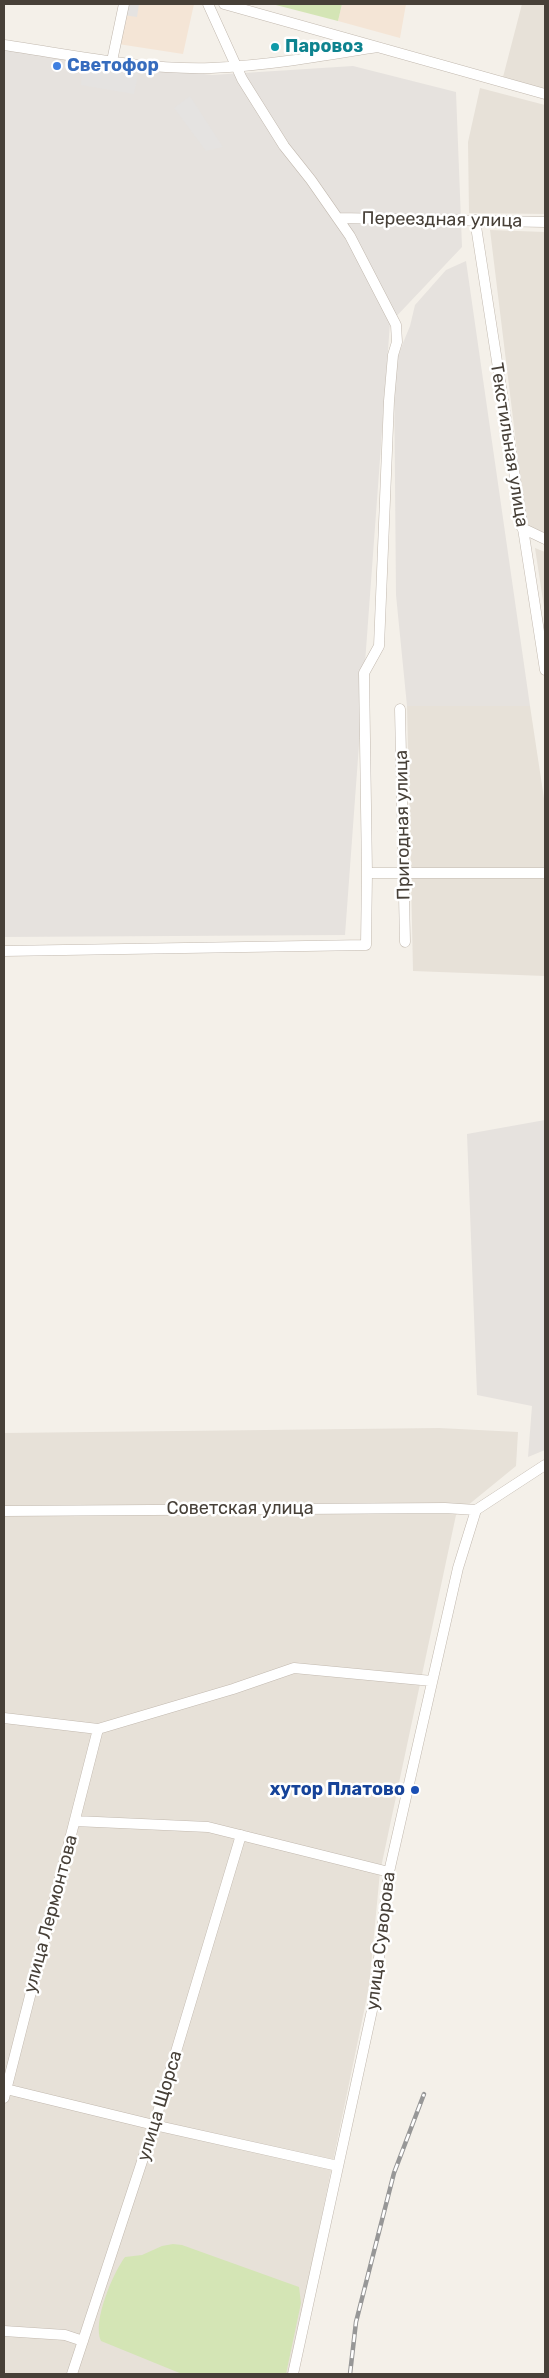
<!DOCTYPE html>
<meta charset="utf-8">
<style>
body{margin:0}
#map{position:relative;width:549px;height:2378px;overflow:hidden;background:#f4f0e9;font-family:Rubik,sans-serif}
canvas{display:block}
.frame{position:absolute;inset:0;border:5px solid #474038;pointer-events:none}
</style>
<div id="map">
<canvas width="549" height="2378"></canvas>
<div class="frame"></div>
</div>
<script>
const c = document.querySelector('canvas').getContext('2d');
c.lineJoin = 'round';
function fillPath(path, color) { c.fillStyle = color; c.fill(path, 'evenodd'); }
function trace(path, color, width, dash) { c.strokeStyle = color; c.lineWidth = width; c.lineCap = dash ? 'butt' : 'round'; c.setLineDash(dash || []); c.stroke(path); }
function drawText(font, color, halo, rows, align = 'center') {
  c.font = font + ' Rubik,sans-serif'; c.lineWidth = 5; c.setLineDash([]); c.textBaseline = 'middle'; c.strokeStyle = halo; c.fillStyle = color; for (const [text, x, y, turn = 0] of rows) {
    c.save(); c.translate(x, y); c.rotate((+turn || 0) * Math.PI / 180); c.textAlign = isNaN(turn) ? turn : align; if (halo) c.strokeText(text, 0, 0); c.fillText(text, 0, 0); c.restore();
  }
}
fillPath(new Path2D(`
 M522 4H545V89L503 77Z
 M480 88 545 105V214L469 213 468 142Z
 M490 230 545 232V533L526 525Z
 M535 548 545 552V614Z
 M407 706H530L545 805V868L411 870Z
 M411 878H545V976L413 971Z
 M439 1428 518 1432 516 1466 456 1515 380 1872 369 1987 289 2374H4V1433Z`), '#e7e1d8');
fillPath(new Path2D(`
 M124 4H194L183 54 118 44Z
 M342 4H406L400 38 338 21Z`), '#f4e5d6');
fillPath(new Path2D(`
 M4 49 212 75 353 66 456 92 462 247 390 323 345 935 4 937Z
 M466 261 530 706H407L396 595 394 365 410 326 415 305 446 270Z
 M545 1120V1450L528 1457 532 1406 477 1395 467 1134Z`), '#e6e2de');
fillPath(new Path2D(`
 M272 4H342L338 21Z
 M173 2244 182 2245 299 2287 301 2303 286 2374H182L101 2341C92 2322 113 2273 125 2257L142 2255 162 2246Z`), '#d4e5b5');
fillPath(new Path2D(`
 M124 4H139L137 17 123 15Z
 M83 61 139 70 134 94 81 85Z
 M190 96 223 147 206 151 174 108Z`), '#e5e3e1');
const minor = new Path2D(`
 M224 4 545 94
 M4 45C72 55 142 70 211 68 266 66 323 56 377 47
 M112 61 124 4
 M338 218 545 222
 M475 220 545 670
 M522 528 545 539
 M400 709 405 942
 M367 873H545
 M4 951 366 945 367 873 364 673 379 646 389 401 393 355 397 342 396 325 350 236 311 180 284 146 242 79 208 4
 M4 1511 445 1508 476 1510
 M4 1718 98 1729 233 1689 294 1668 432 1681
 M75 1821 208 1827 389 1872
 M6 2089 154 2125 338 2166
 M4 2098 98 1729
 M4 2331 65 2335 83 2341
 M72 2374 154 2125 241 1835
 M293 2374 374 2001 389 1872 458 1568 476 1510 545 1465`);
trace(minor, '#c2b9af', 11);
trace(minor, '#fff', 10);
const rail = new Path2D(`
 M350 2374 356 2322 394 2173 424 2094`);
trace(rail, '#979797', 4.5);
trace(rail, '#fff', 2.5, [8]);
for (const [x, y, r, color] of [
 [275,47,5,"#0f9aa8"],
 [57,66,5,"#3f7fe0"],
 [415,1790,5,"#1a4fb4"]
]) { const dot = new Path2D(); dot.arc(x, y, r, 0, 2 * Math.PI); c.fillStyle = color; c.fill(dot); trace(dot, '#fff', 2); }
drawText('bold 18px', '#0d838f', '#fff', [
 ["Паровоз",285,47]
], 'left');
drawText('bold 18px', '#366cbe', '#fff', [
 ["Светофор",67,66]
], 'left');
drawText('18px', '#474038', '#fff', [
 ["Переездная улица",442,220,1],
 ["Текстильная улица",509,445,81],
 ["Пригодная улица",403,825,-91],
 ["Советская улица",240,1509],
 ["улица Лермонтова",51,1914,-75],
 ["улица Суворова",381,1941,-83],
 ["улица Щорса",160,2106,-73]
]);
drawText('bold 18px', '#164399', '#fff', [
 ["хутор Платово",405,1790]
], 'right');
</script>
